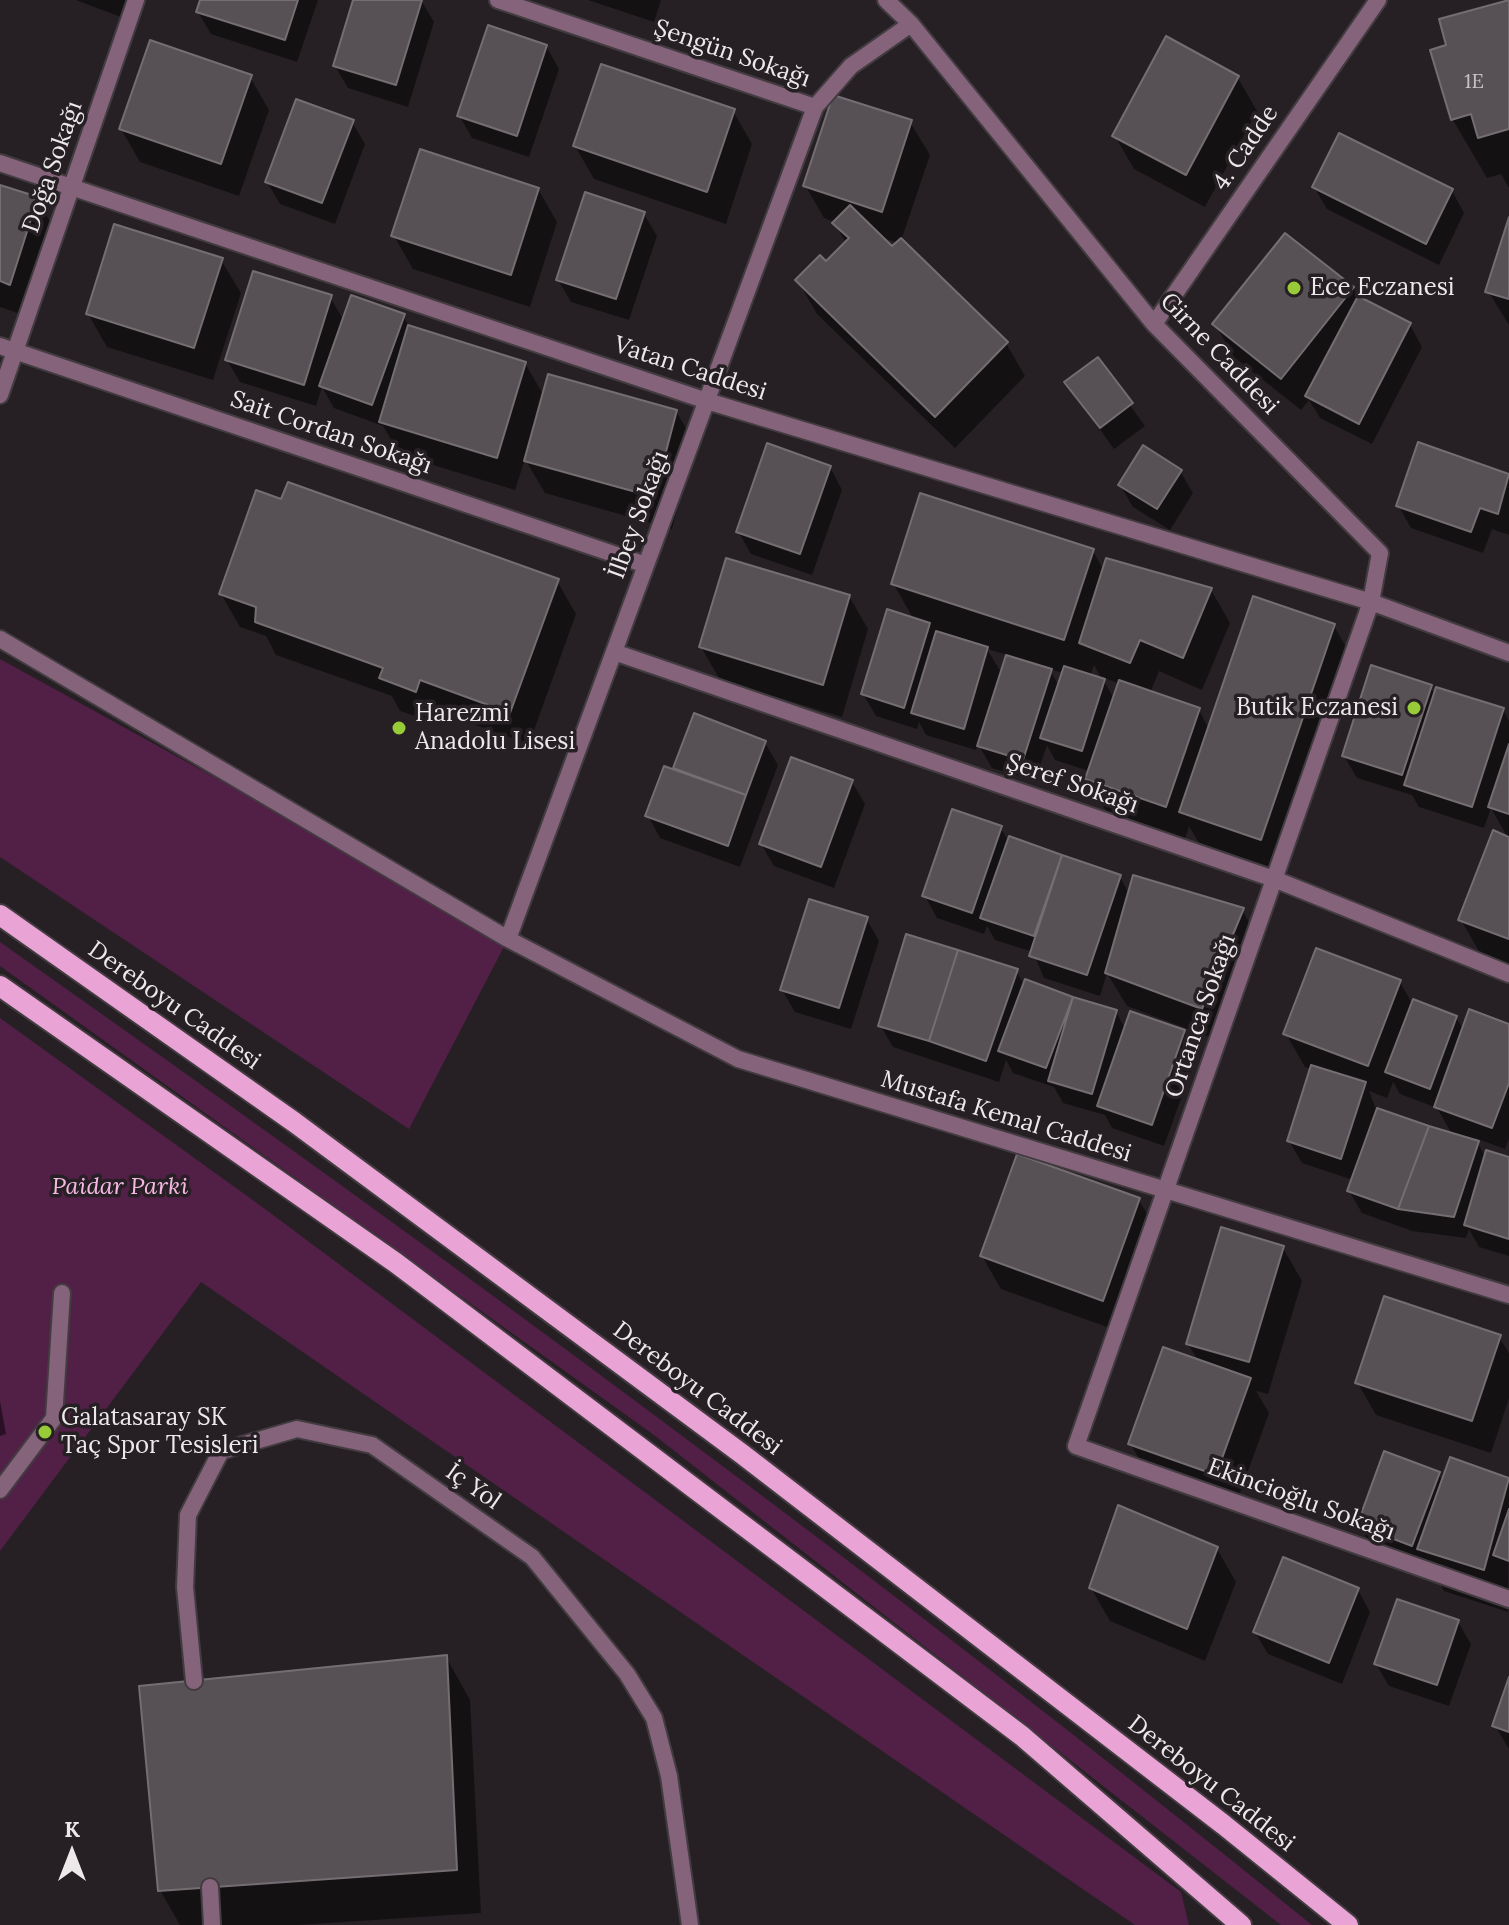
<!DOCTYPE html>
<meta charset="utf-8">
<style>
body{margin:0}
#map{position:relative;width:1509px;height:1925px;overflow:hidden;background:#262024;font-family:Lora,serif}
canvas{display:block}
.north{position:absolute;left:32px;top:1813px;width:80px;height:80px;-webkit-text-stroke:6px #262024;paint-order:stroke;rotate:0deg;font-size:22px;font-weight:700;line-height:32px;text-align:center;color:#ede9eb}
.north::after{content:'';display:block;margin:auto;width:28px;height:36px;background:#ede9eb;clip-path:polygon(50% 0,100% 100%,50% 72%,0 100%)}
</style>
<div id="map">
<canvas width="1509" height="1925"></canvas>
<div class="north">K</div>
</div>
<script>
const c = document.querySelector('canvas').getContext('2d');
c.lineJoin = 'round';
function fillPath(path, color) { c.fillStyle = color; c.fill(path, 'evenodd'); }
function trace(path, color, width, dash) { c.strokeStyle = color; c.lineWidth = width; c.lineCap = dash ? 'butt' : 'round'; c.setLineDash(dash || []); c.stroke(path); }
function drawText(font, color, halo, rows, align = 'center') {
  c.font = font + ' Lora,serif'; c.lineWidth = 7; c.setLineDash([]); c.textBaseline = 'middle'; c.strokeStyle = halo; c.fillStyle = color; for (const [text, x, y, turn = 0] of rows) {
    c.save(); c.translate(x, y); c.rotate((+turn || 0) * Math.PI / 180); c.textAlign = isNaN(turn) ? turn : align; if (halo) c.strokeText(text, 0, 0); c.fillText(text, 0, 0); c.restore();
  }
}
fillPath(new Path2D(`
 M0 659 508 939 409 1129 0 857Z
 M0 942C447 1257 888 1581 1312 1925H1281L654 1435 0 966Z
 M0 1018 261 1206 1181 1892 1189 1925H1135L201 1282 0 1551Z`), '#521f46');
fillPath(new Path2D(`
 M76 0H134L126 19Z
 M202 0H318L297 62 211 34 198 12Z
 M355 0H421L434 22 408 107 348 88 335 66Z
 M588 0H661L654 22Z
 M1509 1V188L1501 174 1487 178 1453 120 1433 51 1449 47Z
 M546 46 559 69 529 157 472 138 459 115Z
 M250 77 269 110 239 196 140 162 121 129Z
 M1238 78 1257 111 1205 207 1134 169 1115 136Z
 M733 111 752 144 726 224 594 179 575 146Z
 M352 122 365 144 335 224 280 204 267 182Z
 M910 122 930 155 901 241 1006 343 1025 376 955 448 817 314 798 281 826 264 846 243 834 222 824 218 805 185ZM880 237 898 243 892 249Z
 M0 187 37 199 56 232 29 317 0 307Z
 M1314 187 1452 191 1464 213 1439 265 1327 209Z
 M538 189 557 222 530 307 413 269 394 236Z
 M644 214 657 236 629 320 571 302 558 280Z
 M1509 224V325L1488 291Z
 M221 260 241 293 213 380 107 347 88 314Z
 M1353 288 1359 299 1410 325 1422 347 1372 444 1320 418 1309 400 1301 410 1234 357 1215 324Z
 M330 297 344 321 403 316 410 328 525 363 544 396 676 411 695 444 672 529 545 493 525 459 515 490 400 455 383 426 334 408 322 387 316 406 240 382 227 360Z
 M1097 360 1145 426 1114 449 1067 383Z
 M1420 444 1509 477V535L1492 529 1483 553 1411 528 1398 505Z
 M830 467 842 490 812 575 751 554 738 531Z
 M1180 471 1193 493 1170 530 1133 507 1120 485Z
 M1093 551 1104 571 1211 590 1230 623 1202 690 1159 671 1150 693 1199 710 1209 729 1334 626 1353 659 1280 872 1200 845 1189 826 1185 839 1106 811 1087 778 1089 771 1055 760 1047 745 1035 781 992 768 978 744 976 750 926 735 919 722 917 729 876 716 863 694 914 620 893 583ZM987 649 1008 655 1002 674ZM1094 665 1102 680 1090 676ZM1049 669 1063 673 1059 686ZM1102 677 1120 684 1114 699Z
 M557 581 576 614 529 744 439 712 435 723 400 711 392 696 276 655 266 636 240 627 221 594Z
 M849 596 868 629 842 717 720 680 701 647Z
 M1430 686 1435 695 1503 710 1509 721V964L1480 953 1461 920 1508 838 1491 808 1484 828 1419 807 1412 795 1357 778 1344 756Z
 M695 716 765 743 778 765 740 867 660 838 648 816 674 772Z
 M852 782 865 804 834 888 774 866 761 844Z
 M1000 827 1009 842 1010 839 1119 876 1130 895 1242 910 1261 943 1220 1041 1127 1006 1107 973 1100 996 1044 978 1033 952 995 940 987 926 984 934 937 918 925 896Z
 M866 918 879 941 851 1029 795 1012 782 990Z
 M1016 970 1024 985 1026 981 1116 1012 1126 1030 1184 1032 1197 1054 1164 1146 1112 1128 1105 1115 1063 1103 1054 1087 1013 1073 1006 1060 999 1082 893 1047 880 1025Z
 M1400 982 1413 1005 1456 1017 1464 1031 1509 1026V1138L1505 1149 1475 1138 1486 1158 1509 1159V1256L1479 1247 1469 1229 1466 1238 1412 1231 1362 1213 1349 1191 1353 1180 1302 1163 1289 1141 1312 1069 1305 1067 1286 1034ZM1393 1082 1400 1094 1437 1108 1452 1134 1376 1109 1369 1091 1387 1098Z
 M1139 1200 1158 1233 1121 1332 1001 1289 982 1256Z
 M1283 1248 1302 1281 1268 1394 1256 1391 1269 1413 1235 1507 1149 1476 1130 1443 1199 1362 1188 1344Z
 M1499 1337 1509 1353V1398L1491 1453 1376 1415 1357 1382Z
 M0 1401 6 1434 0 1436Z
 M1438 1473 1443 1482 1509 1481 1508 1612 1444 1591 1427 1561 1425 1567 1372 1547 1359 1525Z
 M1217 1549 1236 1582 1205 1661 1110 1621 1091 1588Z
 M1358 1590 1370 1612 1342 1684 1268 1654 1255 1632Z
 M1458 1622 1471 1644 1449 1706 1389 1686 1376 1664Z
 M446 1657 470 1700 481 1913 298 1925H180L160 1890Z
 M1509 1683V1749L1495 1726Z`), '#0007');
const building = new Path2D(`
 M200 0H298L285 40 196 12Z
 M353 0H422L396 85 333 66Z
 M1509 0V129L1478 138 1471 114 1451 120 1430 50 1446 45 1439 19Z
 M488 25 547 45 517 136 457 116Z
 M1166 36 1239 76 1186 175 1112 136Z
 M150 40 252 75 221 164 119 129Z
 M601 64 735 109 707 192 573 146Z
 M833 95 912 120 882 212 803 186Z
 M296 99 354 120 322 203 265 182Z
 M1339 133 1453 189 1426 244 1312 187Z
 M420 149 539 188 511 275 391 236Z
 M0 185 38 197 10 285 0 281Z
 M585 192 645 212 616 299 556 280Z
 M850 205 892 246 901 238 1008 342 935 417 795 280 820 255 826 261 849 238 832 223Z
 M1509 217V299L1485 292Z
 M114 224 223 258 194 348 86 314Z
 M1285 233 1354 287 1281 379 1212 324Z
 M253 271 332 295 304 385 225 360Z
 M351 295 405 314 372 405 319 386Z
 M1358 296 1411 323 1359 424 1305 396Z
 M408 325 526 362 497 458 379 422Z
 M1098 357 1133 403 1100 428 1064 382Z
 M548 374 677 410 654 497 524 461Z
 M1418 442 1509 474 1498 514 1480 508 1471 532 1396 506Z
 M767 443 831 466 800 554 736 532Z
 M1143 445 1182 470 1157 509 1118 485Z
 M288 482 559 579 510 713 420 680 416 692 379 678 383 668 255 622 256 607 219 594 256 490 281 499Z
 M920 493 1094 549 1064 640 891 584Z
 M726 558 850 595 823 685 699 647Z
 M1106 558 1212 588 1183 658 1140 640 1130 663 1079 643Z
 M1253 596 1335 624 1261 840 1179 812Z
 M887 609 930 623 904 708 861 694Z
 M936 631 988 647 964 729 911 713Z
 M1006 655 1052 669 1023 760 977 746Z
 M1371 665 1432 685 1402 775 1342 756Z
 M1064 666 1105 679 1082 751 1040 738Z
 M1119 680 1200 708 1166 807 1085 779Z
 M1436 687 1504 708 1472 807 1404 785Z
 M694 713 766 741 746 795 673 768Z
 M1509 744V814L1488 807Z
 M791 757 853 780 821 867 759 844Z
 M664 766 746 795 728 846 645 816Z
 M952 809 1002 826 972 913 922 896Z
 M1493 830 1509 837V939L1458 920Z
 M1009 836 1062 855 1034 936 980 918Z
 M1062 855 1121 875 1087 975 1029 956Z
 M1133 875 1244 908 1202 1009 1105 973Z
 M809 899 868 917 839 1008 780 990Z
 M906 934 958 950 929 1041 878 1026Z
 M1316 948 1401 980 1368 1066 1283 1034Z
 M958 950 1018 969 986 1061 929 1041Z
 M1025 979 1073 997 1046 1068 998 1051Z
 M1073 997 1117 1010 1092 1094 1048 1081Z
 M1413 999 1457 1016 1430 1089 1385 1072Z
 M1469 1009 1509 1024V1083L1492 1128 1434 1107Z
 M1130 1011 1185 1030 1152 1125 1097 1106Z
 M1311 1065 1366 1082 1341 1159 1287 1141Z
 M1377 1108 1429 1126 1398 1209 1347 1191Z
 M1429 1126 1479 1141 1454 1217 1398 1209Z
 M1486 1150 1509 1157V1239L1464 1225Z
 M1017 1154 1140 1198 1103 1301 980 1256Z
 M1221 1227 1284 1246 1249 1362 1186 1344Z
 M1384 1296 1501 1335 1472 1421 1355 1383Z
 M1163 1347 1251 1378 1216 1475 1128 1444Z
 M1384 1451 1440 1472 1412 1546 1357 1525Z
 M1450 1457 1509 1478 1484 1570 1417 1549Z
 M1118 1505 1218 1547 1187 1629 1089 1588Z
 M1509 1509V1561L1493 1555Z
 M1283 1557 1359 1588 1329 1663 1253 1632Z
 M1397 1599 1459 1620 1437 1685 1374 1664Z
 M447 1655 457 1870 158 1891 139 1686Z
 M1509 1677V1732L1492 1726Z`);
fillPath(building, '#575155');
trace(building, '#746d72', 2);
const service = new Path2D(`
 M0 1490 54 1418 62 1293
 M194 1681 185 1587 188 1515 221 1451 297 1429 372 1445 532 1557 627 1674 654 1718 669 1776 690 1925
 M210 1887 212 1925`);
const minor = new Path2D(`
 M498 0 815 107
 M886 0 911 24 1154 324 1380 553 1371 602 1076 1446 1509 1599
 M0 163 707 401 1371 602
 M1154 324 1378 0
 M0 346 646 565
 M0 395 136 0
 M0 639 508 939 738 1059 1509 1295
 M614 652 1274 879 1509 974
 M508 939 815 107 851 66 911 24`);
const tertiary = new Path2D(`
 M1371 602 1509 653`);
const primary = new Path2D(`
 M0 915 294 1122 742 1454 1224 1825 1348 1925
 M0 986 396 1263 1022 1736 1241 1925`);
trace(service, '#423c40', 20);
trace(minor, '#423c40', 20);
trace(tertiary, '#423c40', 20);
trace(primary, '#423c40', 24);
trace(service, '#85637b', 16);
trace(minor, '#85637b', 16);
trace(tertiary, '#85637b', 16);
trace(primary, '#e9a3d5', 20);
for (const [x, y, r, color] of [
 [1294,288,8,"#97cc38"],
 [1414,708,8,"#97cc38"],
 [399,728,8,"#97cc38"],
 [45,1432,8,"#97cc38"]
]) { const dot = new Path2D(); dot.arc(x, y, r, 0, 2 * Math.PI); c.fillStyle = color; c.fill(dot); trace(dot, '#262024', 3); }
drawText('20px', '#c8c3c6', null, [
 ["1E",1474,82]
]);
drawText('24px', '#ede9eb', '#262024', [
 ["Şengün Sokağı",732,54,19],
 ["4. Cadde",1246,148,-56],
 ["Doğa Sokağı",53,167,-71],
 ["Girne Caddesi",1219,354,46],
 ["Vatan Caddesi",690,369,18],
 ["Sait Cordan Sokağı",331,433,19],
 ["İlbey Sokağı",639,515,-70],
 ["Şeref Sokağı",1072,784,19],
 ["Dereboyu Caddesi",174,1006,35],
 ["Ortanca Sokağı",1201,1016,-71],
 ["Mustafa Kemal Caddesi",1006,1117,17],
 ["Dereboyu Caddesi",697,1389,37],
 ["İç Yol",473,1487,35],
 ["Ekincioğlu Sokağı",1301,1500,20],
 ["Dereboyu Caddesi",1211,1784,38]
]);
drawText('24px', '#ede9eb', '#262024', [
 ["Ece Eczanesi",1310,288],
 ["Butik Eczanesi",1398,708,"right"],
 ["Harezmi",415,714],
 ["Anadolu Lisesi",415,742],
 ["Galatasaray SK",61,1418],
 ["Taç Spor Tesisleri",61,1446]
], 'left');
drawText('italic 24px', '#f6b7e3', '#262024', [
 ["Paidar Parki",120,1187]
]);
</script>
